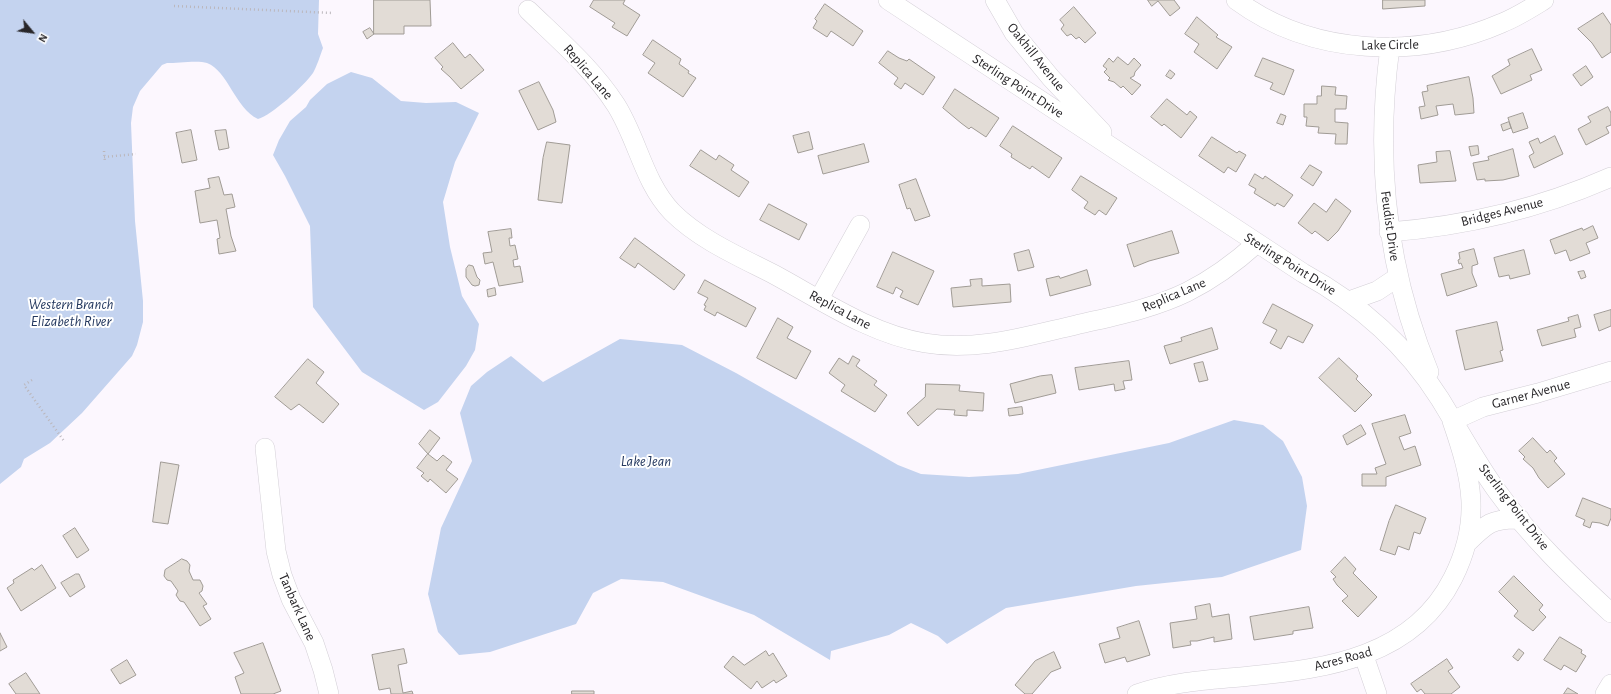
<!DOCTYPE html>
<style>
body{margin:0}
#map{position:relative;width:1611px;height:694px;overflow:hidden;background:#fcf7fe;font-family:"Alegreya Sans",sans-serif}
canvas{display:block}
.north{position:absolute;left:12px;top:12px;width:40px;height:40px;-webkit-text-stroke:3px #fff;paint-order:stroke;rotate:119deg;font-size:11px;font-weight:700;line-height:16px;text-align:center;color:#282629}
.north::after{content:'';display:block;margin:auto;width:14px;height:18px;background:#282629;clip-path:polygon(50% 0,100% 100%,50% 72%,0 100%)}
</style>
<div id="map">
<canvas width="1611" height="694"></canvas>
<div class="north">N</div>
</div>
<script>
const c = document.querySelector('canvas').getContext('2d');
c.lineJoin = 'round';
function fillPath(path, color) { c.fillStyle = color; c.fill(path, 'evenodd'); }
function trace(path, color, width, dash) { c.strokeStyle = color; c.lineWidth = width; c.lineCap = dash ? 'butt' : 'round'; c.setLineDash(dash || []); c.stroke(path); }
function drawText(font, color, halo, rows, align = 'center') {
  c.font = font + ' "Alegreya Sans",sans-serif'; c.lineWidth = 4; c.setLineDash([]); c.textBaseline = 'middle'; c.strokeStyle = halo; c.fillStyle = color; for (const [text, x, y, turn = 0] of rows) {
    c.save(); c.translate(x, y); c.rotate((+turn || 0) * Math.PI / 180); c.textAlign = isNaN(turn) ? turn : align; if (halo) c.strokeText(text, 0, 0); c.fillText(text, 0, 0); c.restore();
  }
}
fillPath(new Path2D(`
 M0 0H319L318 34 323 48C320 56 317 66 313 73 304 86 272 115 258 119 235 108 228 71 207 63 199 60 177 63 167 63L162 65 140 91 133 107 131 123 135 221 143 301V322L137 345 132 356 82 413 50 443 24 459 21 467 0 484Z
 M351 72 372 78 401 101 426 103 456 102 479 113 455 162 443 202 450 247 462 296 479 324 475 350 466 366 438 402 424 410 362 372 313 307 310 226 285 176 273 155 279 140 290 121 306 107 310 100 327 84Z
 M620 339 682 345 736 373 898 465 921 474 969 477 1018 474 1169 443 1234 420 1263 425 1283 441 1302 477 1307 506 1301 550 1222 577 1136 586 1006 608 947 644 938 636 911 623 889 635 831 651 830 660 754 615 663 582 621 579 593 593 576 624 490 652 459 655 438 632 428 594 441 528 472 461 460 413 471 386 487 372 511 356 543 382Z`), '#c4d3ef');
const building = new Path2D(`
 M374 0H430L431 26H404V34H374Z
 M594 0H625L623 4 640 15 627 36 612 27 615 23 590 7Z
 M1148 0H1174L1180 8 1170 16 1158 1 1152 6Z
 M1383 0H1425V6L1383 9Z
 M825 4 863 31 853 46 831 31 827 37 813 28 817 21 815 19Z
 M1074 7 1096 33 1085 43 1079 37 1076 39 1071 34 1067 36 1061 29 1064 25 1060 20Z
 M1603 13 1611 25V52L1602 58 1592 43 1578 29Z
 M1197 17 1218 35 1216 37 1232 47 1217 69 1194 52 1199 44 1185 34Z
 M370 28 374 34 367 39 363 32Z
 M653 40 681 59 679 64 689 71 688 73 696 78 683 97 648 73 655 63 643 55Z
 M453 43 465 58 470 54 484 70 461 89 450 77 441 69 443 67 435 58Z
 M1532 49 1542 70 1530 75 1532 80 1501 94 1492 76 1510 65 1508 60Z
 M888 51 899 58 907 61 909 59 935 77 923 95 905 83 901 89 894 84 898 78 879 63Z
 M1118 57 1128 65 1134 58 1141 65 1135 72 1134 76 1130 78 1141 85 1132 95 1123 86 1121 88 1114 82 1108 80 1110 78 1104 72 1107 69 1103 66 1109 58 1113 62Z
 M1263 58 1294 70 1284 95 1270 89 1273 83 1255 76Z
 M1586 66 1593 77 1581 86 1573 75Z
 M1170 70 1175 74 1171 79 1166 76Z
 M1469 77 1473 98 1474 113 1455 115 1453 104 1436 106 1438 115 1421 119 1419 107 1425 106 1422 92 1428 91 1427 86Z
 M539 82 553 110 556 122 538 130 519 91Z
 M1322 86 1336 87 1335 95 1347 96 1346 109H1335V122L1348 123 1347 144H1335L1336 134 1318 133 1319 127 1306 126 1307 117H1304V104H1317V96H1321Z
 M955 89 999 118 986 137 971 127 969 129 961 123 943 108Z
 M1167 99 1187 115 1190 111 1197 117 1181 138 1164 124 1162 126 1151 117Z
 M1608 107 1611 113V125L1606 127 1609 133 1586 145 1578 129 1591 122 1588 117Z
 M1523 113 1528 128 1513 133 1508 118Z
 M1281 114 1286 116 1283 125 1277 123Z
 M1509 122 1511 128 1503 131 1501 125Z
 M1013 126 1062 158 1049 178 1032 166 1030 169 1011 157 1012 154 1000 146Z
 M191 130 197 160 182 163 176 133Z
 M226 130 229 148 219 150 215 131Z
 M809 132 813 149 798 153 793 136Z
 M1555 136 1563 154 1534 168 1529 156 1534 153 1529 142 1538 138 1540 143Z
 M1212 137 1237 153 1239 151 1246 155 1236 172 1228 167 1224 173 1199 156Z
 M547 142 570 145 562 203 538 200 543 158Z
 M864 144 869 162 823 174 818 156Z
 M1478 146 1479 154 1471 156 1469 147Z
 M1513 149 1519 176 1503 180 1485 181V179L1477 180 1473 163 1489 160 1488 157Z
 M701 150 716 160 719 155 734 165 731 170 749 182 739 197 690 166Z
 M1450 151 1456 181 1420 183 1418 165 1437 162 1436 152Z
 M1310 165 1322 172 1313 186 1301 178Z
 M1255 174 1263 179 1265 176 1293 195 1284 207 1277 203 1275 206 1254 193 1256 189 1249 185Z
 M1081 176 1117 198 1106 215 1099 210 1095 215 1084 208 1088 202 1072 190Z
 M219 177 224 195 232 194 235 207 226 209 231 236 236 251 219 254 217 239 220 238 217 220 200 223 195 191 210 188 208 179Z
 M916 179 930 216 915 221 910 208 907 209 899 185Z
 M1336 199 1351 211 1338 231 1328 241 1315 231 1312 234 1298 223 1314 203 1326 212Z
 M769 204 807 224 799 240 760 220Z
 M1593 226 1598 238 1586 243 1590 253 1570 261 1566 250 1555 254 1550 240 1582 228 1583 230Z
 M511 229 512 238H509L510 246 515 245 518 259 513 260 514 267 520 266 523 282 499 286 493 262 485 264 483 253 492 252 488 232Z
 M1172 231 1179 253 1149 261 1134 267 1127 245Z
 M635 238 685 275 674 290 638 263 635 268 620 258Z
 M1474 249 1478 264 1472 266V273L1477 286 1447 296 1441 274 1463 268 1461 263 1459 264 1458 260 1460 259 1459 253Z
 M1029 250 1034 267 1018 271 1014 254Z
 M1524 250 1530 274 1510 279 1509 275 1499 277 1494 258Z
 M893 252 934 271 918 305 900 297 903 291 896 287 893 294 877 287Z
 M469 265 473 266 477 277 480 280 479 285 475 286 472 285 466 277V269Z
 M1087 270 1091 285 1050 296 1046 279 1059 276 1060 278Z
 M1584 271 1586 277 1581 279 1578 272Z
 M982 279V286L1010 284 1011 302 953 307 951 288 971 286 970 280Z
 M705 280 756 308 746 327 717 312 715 316 704 310 706 306 704 305 708 298 698 293Z
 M495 288 496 295 488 297 487 290Z
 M1273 304 1313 325 1303 343 1288 336 1281 349 1270 343 1277 330 1263 323Z
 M1611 310V326L1599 331 1594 315Z
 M1578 315 1581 327 1574 329 1576 337 1542 346 1537 330 1569 321 1568 318Z
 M778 318 793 327 787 338 811 351 796 379 757 358Z
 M1497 322 1503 350 1500 351 1503 361 1465 370 1456 331Z
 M1212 328 1218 349 1170 364 1164 346 1182 341 1181 338Z
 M853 356 860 360 856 366 877 381 874 385 887 395 875 412 841 391 845 385 829 373 839 358 848 364Z
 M1339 358 1358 376 1356 379 1372 395 1355 412 1319 378Z
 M308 359 324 372 316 383 339 404 323 423 299 404 291 410 275 397Z
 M1129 361 1132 380 1123 381 1125 389 1115 391 1114 384 1079 390 1075 368Z
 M1203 362 1208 380 1199 382 1194 364Z
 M1052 375 1056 393 1015 403 1010 384 1040 376Z
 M926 384 960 385 959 391 984 393 983 411 967 410V416L954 415 955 410 937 409 918 426 907 413 925 397Z
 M1022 407 1023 414 1009 416 1008 409Z
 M1405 415 1411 433 1399 437 1404 450 1415 446 1421 465 1386 477V486H1362V474H1377L1375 468 1386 464 1372 424Z
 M1361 425 1366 434 1347 445 1343 436Z
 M430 430 440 438 428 454 419 444Z
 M1533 438 1547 453 1550 450 1557 458 1554 461 1565 474 1548 488 1539 478 1533 468 1523 459 1525 457 1519 451Z
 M428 454 437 461 443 455 452 462 446 470 458 479 446 493 430 479 428 482 421 476 424 473 417 468Z
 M161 462 179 465 168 524 153 522Z
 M1583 498 1611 509V518L1608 526 1600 523 1592 522 1590 528 1583 525 1585 520 1576 516Z
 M1396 505 1426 518 1420 534 1414 532 1409 550 1398 546 1395 555 1380 550 1389 521Z
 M75 528 89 550 77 558 63 536Z
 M1345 557 1356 569 1353 573 1377 597 1358 617 1342 601 1348 596 1337 585 1333 579 1336 577 1331 572Z
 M182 559 187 561 190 565 189 571 193 580H200L203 586 202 591 199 593 207 604 203 606 211 619 200 626 184 602 180 601 176 595 178 591 171 581 167 580 164 576 165 570Z
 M42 565 56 588 21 611 7 588 14 583 13 580 32 568 34 570Z
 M76 574H79L85 587 70 597 61 583Z
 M1514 576 1543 605 1539 610 1546 617 1533 631 1514 616 1518 611 1499 592Z
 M1210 604 1212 617 1229 614 1232 639 1214 642V637L1197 641H1190L1191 645 1173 648 1170 623 1197 619 1195 607Z
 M1309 607 1313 628 1293 631V634L1254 640 1250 617Z
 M1139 621 1150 655 1127 662 1125 657 1105 663 1099 644 1120 638 1117 628Z
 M0 633 7 647 0 651Z
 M1560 637 1582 650 1581 653 1586 656 1576 672 1564 665 1561 670 1544 660Z
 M263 643 281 691 273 694H241L235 677 244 673 234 653Z
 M404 649 407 663 398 665 403 693 412 691 413 694H391L390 688 379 690 372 655Z
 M1519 649 1524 653 1518 661 1513 657Z
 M766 651 769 656 773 653 787 676 776 683 774 680 762 688 757 681 751 689 724 667 733 656 744 665Z
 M1054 652 1061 668 1051 672 1032 694H1025L1015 685 1035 661Z
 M1447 659 1453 668 1448 671 1460 687 1451 694H1425L1421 689 1417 692 1411 684Z
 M127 660 136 675 120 684 111 670Z
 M26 673 40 694H16L9 684Z
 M1568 688 1578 694H1564Z
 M572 691H594V694H572Z`);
fillPath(building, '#e2dcd6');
trace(building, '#a09b95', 1);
const minor = new Path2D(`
 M888 0 1303 273C1358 303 1406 345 1440 399 1459 430 1476 462 1497 491 1530 537 1570 575 1611 613
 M995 0 1014 33 1051 78 1102 132
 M1236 0C1312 56 1417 60 1502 23 1517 17 1531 8 1544 0
 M528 10C559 40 592 68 616 105 638 140 643 181 672 212 700 240 740 257 775 275 823 301 871 334 925 343 976 352 1027 336 1076 325 1114 316 1152 309 1187 292 1213 279 1236 262 1257 243
 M1390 47C1375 158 1386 268 1429 372
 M1389 232C1466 226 1541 208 1611 177
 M819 299 860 225
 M1349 301 1377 291 1398 277
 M265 448 276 551 282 575 291 599 314 643 323 670 329 694
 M1467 543C1486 524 1492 518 1520 519
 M1364 656 1377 694
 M1137 694C1174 681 1211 680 1250 676 1328 669 1414 656 1453 578 1482 520 1472 479 1452 421L1483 407 1538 393 1611 371
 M1605 694 1611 684`);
trace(minor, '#d3cfd6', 20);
trace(new Path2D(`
 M174 6 333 13
 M104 151 105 162
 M104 157 136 154
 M32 380 24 385 64 441`), '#bbb7bc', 2.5, [1, 3]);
trace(minor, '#fff', 19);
drawText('14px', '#282629', '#fff', [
 ["Lake Circle",1390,45,-1],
 ["Oakhill Avenue",1036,57,51],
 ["Replica Lane",588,72,49],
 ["Sterling Point Drive",1018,86,33],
 ["Bridges Avenue",1502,212,-14],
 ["Feudist Drive",1390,226,82],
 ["Sterling Point Drive",1290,264,32],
 ["Replica Lane",1174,295,-23],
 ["Replica Lane",840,310,28],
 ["Garner Avenue",1531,394,-15],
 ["Sterling Point Drive",1514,507,52],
 ["Tanbark Lane",297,607,66],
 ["Acres Road",1343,659,-15]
]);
drawText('italic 15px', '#24385f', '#fff', [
 ["Western Branch",71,304],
 ["Elizabeth River",71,321],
 ["Lake Jean",646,461]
]);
</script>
